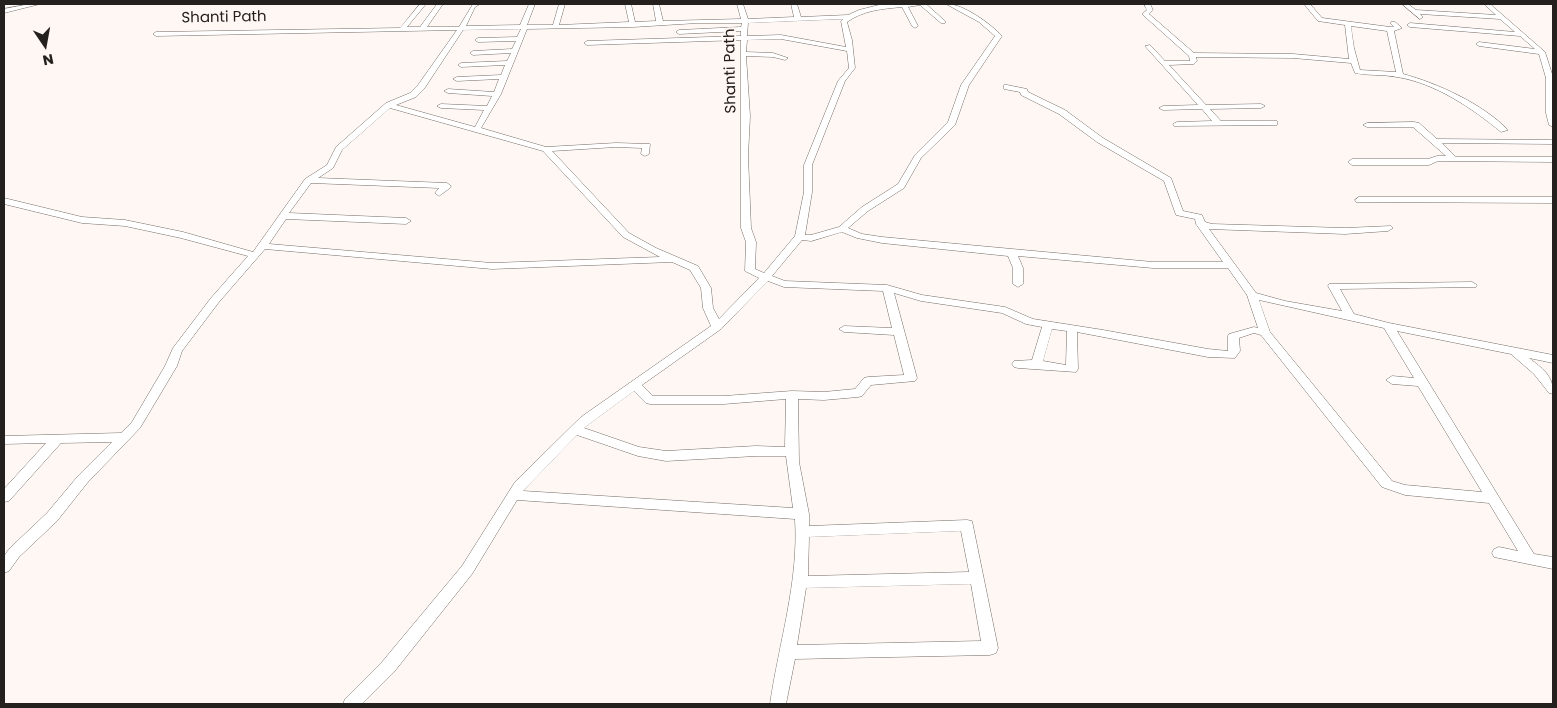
<!DOCTYPE html>
<style>
body{margin:0}
#map{position:relative;width:1557px;height:708px;overflow:hidden;background:#fff7f3;font-family:Poppins,sans-serif}
canvas{display:block}
.frame{position:absolute;inset:0;border:5px solid #23201e;pointer-events:none}
.north{position:absolute;left:20px;top:20px;width:50px;height:50px;-webkit-text-stroke:4px #fff7f3;paint-order:stroke;rotate:168deg;font-size:14px;font-weight:700;line-height:20px;text-align:center;color:#23201e}
.north::after{content:'';display:block;margin:auto;width:18px;height:22px;background:#23201e;clip-path:polygon(50% 0,100% 100%,50% 72%,0 100%)}
</style>
<div id="map">
<canvas width="1557" height="708"></canvas>
<div class="frame"></div>
<div class="north">N</div>
</div>
<script>
const c = document.querySelector('canvas').getContext('2d');
c.lineJoin = 'round';
function trace(path, color, width, dash) { c.strokeStyle = color; c.lineWidth = width; c.lineCap = dash ? 'butt' : 'round'; c.setLineDash(dash || []); c.stroke(path); }
function fillPath(path, color) { c.fillStyle = color; c.fill(path, 'evenodd'); }
function drawText(font, color, halo, rows, align = 'center') {
  c.font = font + ' Poppins,sans-serif'; c.lineWidth = 4; c.setLineDash([]); c.textBaseline = 'middle'; c.strokeStyle = halo; c.fillStyle = color; for (const [text, x, y, turn = 0] of rows) {
    c.save(); c.translate(x, y); c.rotate((+turn || 0) * Math.PI / 180); c.textAlign = isNaN(turn) ? turn : align; if (halo) c.strokeText(text, 0, 0); c.fillText(text, 0, 0); c.restore();
  }
}
const minor = new Path2D(`
 M30 4H40L4 13V9Z
 M420 4H426L407 27H420L437 4H443L427 27H459L473 4H480L475 7 466 26 520 25 529 4H535L527 25H553L559 4H565L559 25 629 22 625 4H631L635 22 656 21 653 4H659L663 21 741 19 737 4H743L748 19 794 17 791 4H797L801 17 848 15 859 10 879 5 926 4 945 21V23H941L920 5 908 7 918 26 915 28 912 26 902 7C882 9 864 10 847 22L852 40 855 68 845 81 812 165V192L805 235H811L839 227 862 207 898 184 915 155 948 122 961 85 995 36 979 22 946 4C962 3 991 24 1002 36L969 85 955 125 921 158 904 188 868 211 848 228 862 234 882 237 1153 262H1223L1196 224 1195 219 1176 215 1164 181 1097 142 1059 114 1021 95 1020 92 1004 89V85H1007L1027 89 1028 92 1065 110 1103 138 1171 178 1183 211 1202 215 1205 222 1212 224 1345 228 1391 226 1393 228 1388 231 1345 234 1209 229 1256 293 1285 301 1342 311 1328 286 1329 284 1472 282 1477 285 1476 287 1340 289 1354 314 1389 323 1553 355V363L1529 358C1542 368 1554 376 1553 394L1549 393 1534 374 1511 354 1397 331 1534 554 1553 557V569L1494 557 1492 553 1494 549 1499 547 1518 551 1489 503 1405 495 1382 487 1261 335 1254 333 1239 338 1240 351 1235 358 1208 357 1077 332 1078 369 1076 372 1018 368 1014 367 1012 364 1014 361 1032 360 1042 327 1026 324 1002 313 921 301 894 293 917 378 915 381 871 385 862 396 858 397 824 400 798 399 799 462 809 514V526L967 520 972 521 998 648 996 653 990 655 795 659 786 704H770C779 642 799 582 795 519L517 500 472 574 394 672 362 704H343L345 699 382 662 462 566 515 482 581 417 711 326 703 308 701 288 690 270 672 262 492 269 265 249 219 302 182 351 177 366 140 428 88 482 57 521 19 557 9 571 4 573V556L9 549 47 513 78 476 112 442 61 443 9 501 4 502V489L46 443 4 444V436L121 433 132 422 165 366 173 348 211 298 248 256 181 238 125 226 82 223 4 204V198L82 217 125 220 183 232 253 252 305 179 327 165 336 147 386 103 410 93 418 85 457 30 156 36 153 34 156 32 400 28ZM843 19 841 21 846 47 781 35 747 36 748 23ZM698 23H742L741 27 679 30 676 32 679 34 741 31V36L587 41 584 43 587 45 741 40V228L746 242 745 271 759 278 719 319 713 308 711 288 698 266 656 248 629 233 552 151 616 147 642 148 641 154 645 156 649 154 650 144 616 143 546 147 481 128 501 94 527 29 633 27ZM521 29 517 37 478 38 475 40 478 42 516 41 512 49 473 51 470 53 473 55 511 53 507 61 461 63 458 65 461 67 505 65 501 75 457 77 453 79 457 81 499 79 494 92 448 89 444 91 448 93 492 96 487 106 441 104 437 106 441 108 484 110 475 127 396 105 416 97 424 89 463 30ZM781 39 847 51 849 68 838 81 804 165V192L795 236 764 273 755 269 756 242 751 228 748 156 750 116 746 56 773 57 785 60 788 58 773 53 746 52 747 40ZM390 108 543 151 623 237 660 257 492 263 269 244 286 219 406 224 411 221 406 218 289 213 311 183 439 188 435 193 439 196 450 188 451 186 447 183 318 178 333 168 342 150ZM842 232 857 238 882 243 1008 256 1013 268V284L1018 287 1023 284V268L1018 256 1153 268H1228L1247 295 1258 328 1254 327 1229 334 1228 336V351L1208 349 1103 330 1033 319 1005 307 922 295 887 285 785 281 772 276 802 240 811 241ZM768 281 784 287 883 291 892 328 844 326 839 329 844 332 894 335 904 375 868 377 864 378 855 389 824 392 792 391 724 396H653L642 385 721 329ZM1259 300 1384 328 1414 378 1392 376 1386 380 1392 384 1418 386 1482 492 1405 485 1392 481 1270 332ZM1052 329 1067 331 1066 365 1043 361ZM634 391 646 403 650 404H724L786 399 785 447 756 446 666 451 639 447 584 428ZM577 435 638 456 666 461 756 456H786L793 508 523 491ZM961 531 969 572 808 576 809 537ZM971 584 981 641 797 645 806 588Z
 M1144 4H1150L1153 10 1149 14 1194 53 1293 54 1349 59 1345 25 1318 21 1304 4H1310L1322 18 1390 27H1394L1390 23 1391 22H1395L1402 28 1394 31 1403 74C1437 83 1483 104 1508 130L1501 132C1472 108 1435 83 1397 77 1383 74 1368 76 1355 73L1351 63 1293 58 1196 57 1197 61 1194 64 1169 65 1206 105 1261 104 1265 106 1261 108 1210 109 1221 121H1277V125L1174 126 1173 124 1177 122 1212 121 1202 109 1163 110 1159 108 1163 106 1198 105 1145 46 1150 45 1165 61H1190L1189 56 1143 15 1142 14 1147 10ZM1351 26 1387 31 1396 72 1360 70 1354 48Z
 M1402 4H1408L1416 10 1496 15 1484 4H1490L1545 52 1553 77V127L1549 125 1546 113V78L1539 54 1479 46 1476 44 1479 42 1535 49 1520 36 1410 27 1407 25 1410 23 1515 32 1500 19 1420 14 1423 17 1420 19Z
 M1414 122 1419 123 1437 139 1553 140V144L1442 143 1456 157H1553V162L1438 161 1429 165H1352L1348 162 1352 159H1428L1437 156H1446L1413 127H1367L1363 125 1367 123Z
 M1359 197H1553V203L1356 202 1355 200Z`);
trace(minor, '#736c66', 1);
fillPath(minor, '#fff');
drawText('15px', '#23201e', '#fff7f3', [
 ["Shanti Path",224,18,-1],
 ["Shanti Path",731,71,-91]
]);
</script>
